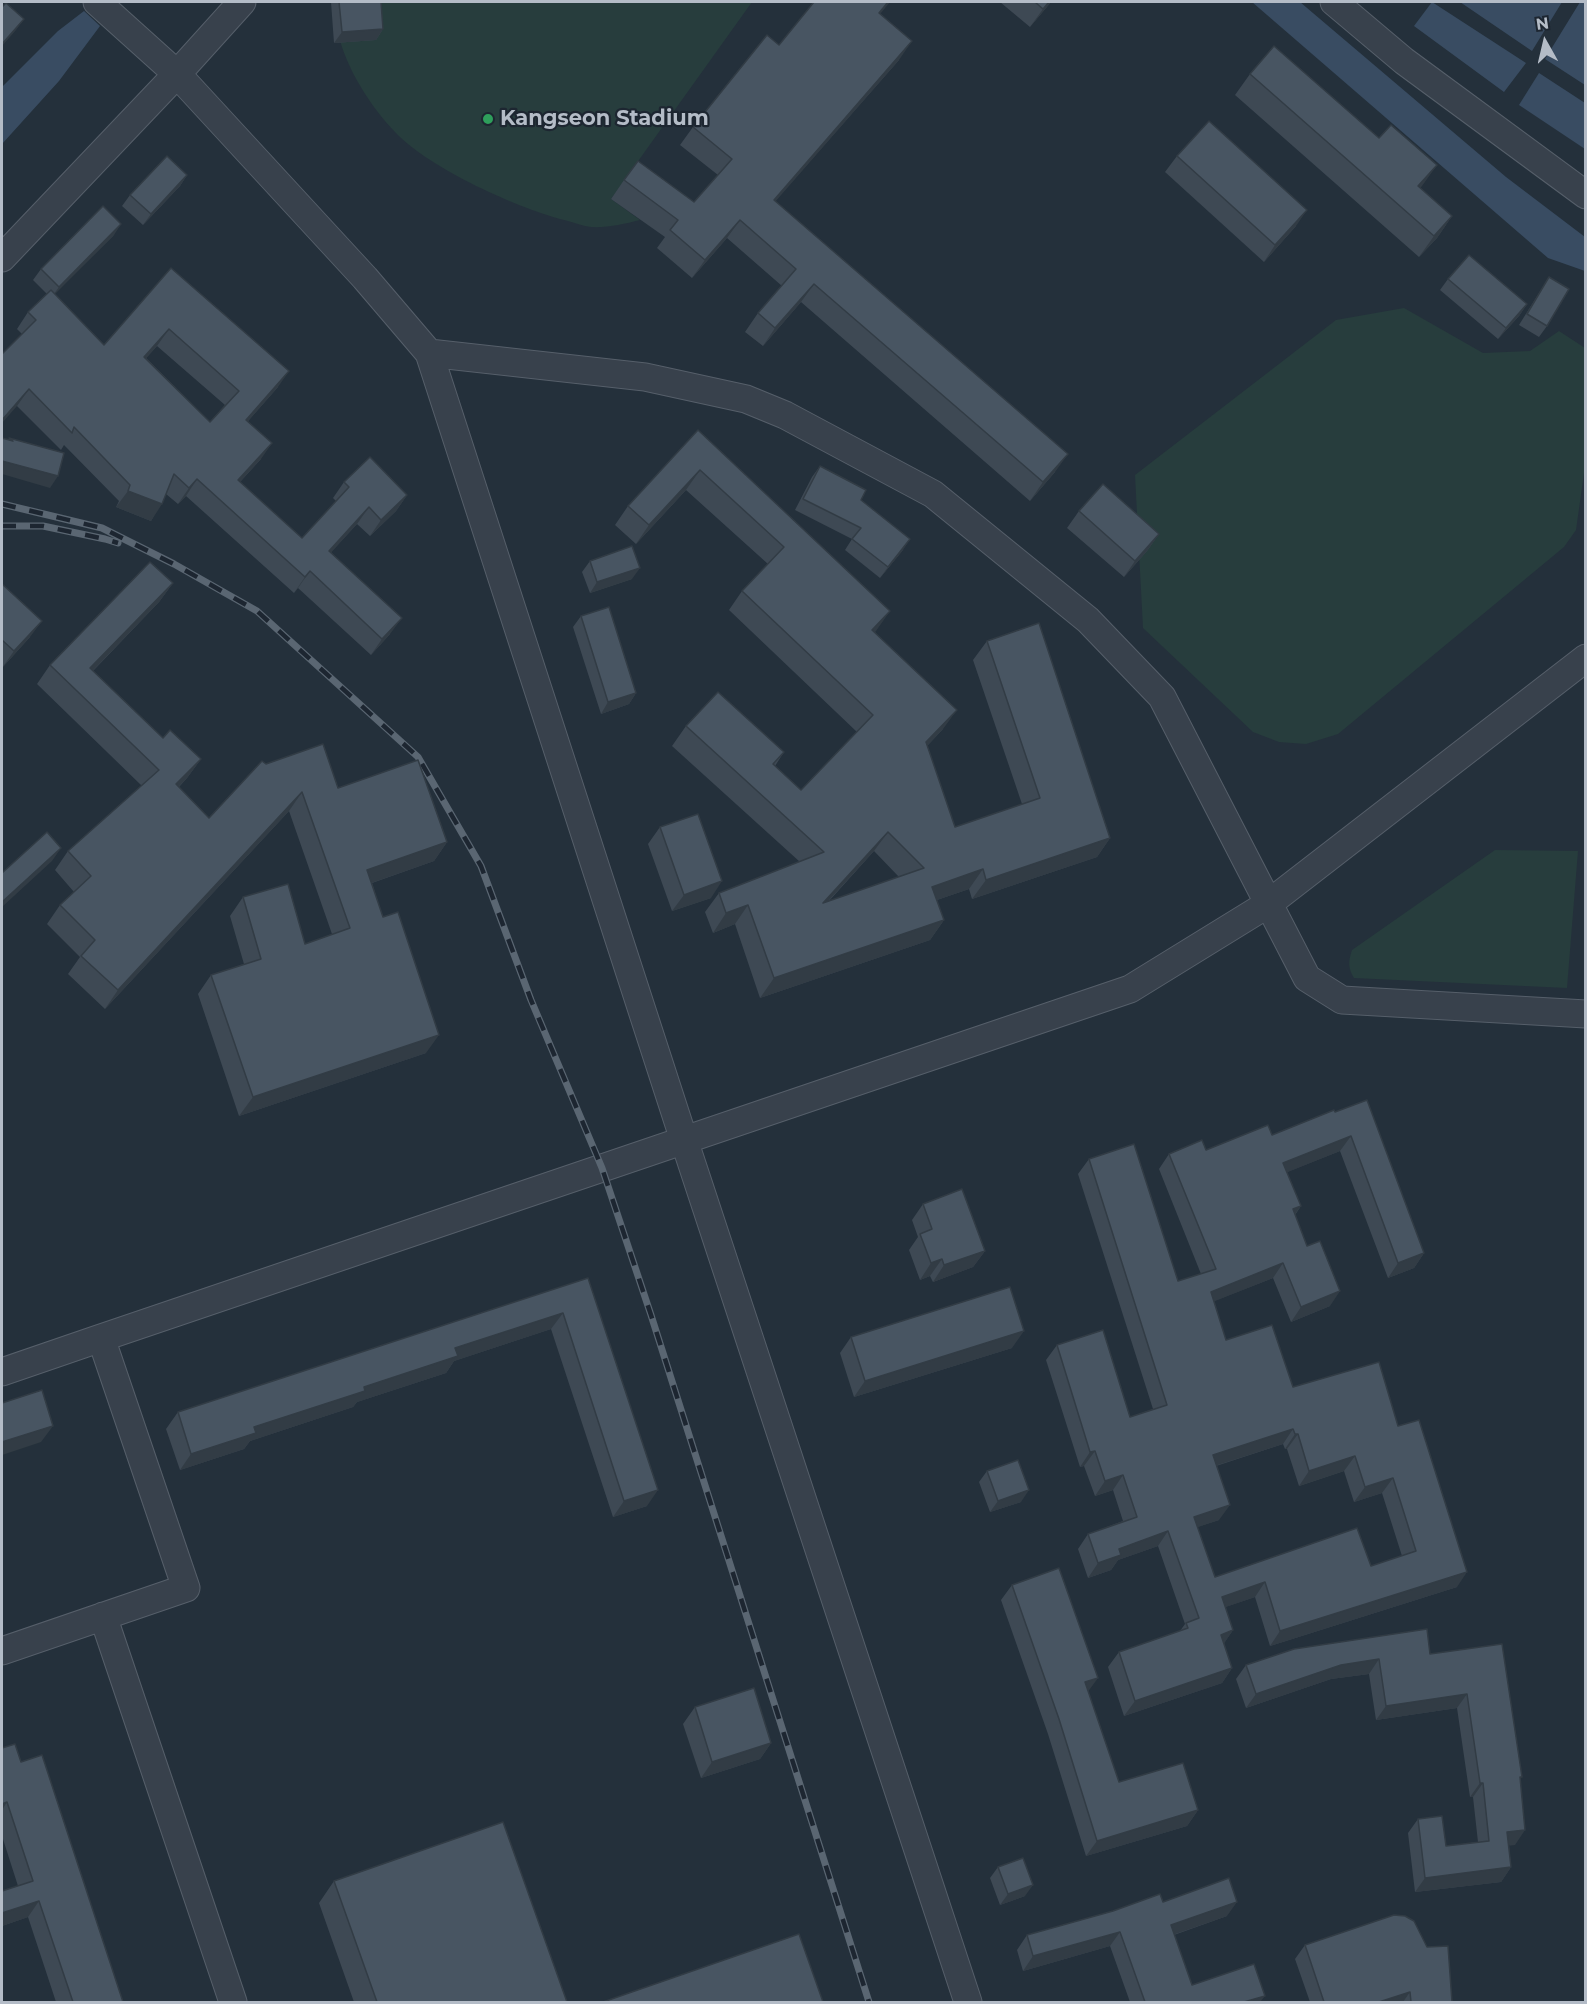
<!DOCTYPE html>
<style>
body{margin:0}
#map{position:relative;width:1587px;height:2004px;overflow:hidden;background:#24303b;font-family:Montserrat,sans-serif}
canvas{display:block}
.frame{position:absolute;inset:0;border:3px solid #b4bcc7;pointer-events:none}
.north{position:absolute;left:1515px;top:12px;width:60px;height:60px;-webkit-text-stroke:4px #1d2631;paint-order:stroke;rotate:352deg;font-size:16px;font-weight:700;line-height:24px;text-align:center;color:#b4bcc7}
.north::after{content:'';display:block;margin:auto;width:21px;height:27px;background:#b4bcc7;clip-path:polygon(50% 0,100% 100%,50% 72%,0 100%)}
</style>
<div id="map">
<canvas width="1587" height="2004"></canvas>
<div class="frame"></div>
<div class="north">N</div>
</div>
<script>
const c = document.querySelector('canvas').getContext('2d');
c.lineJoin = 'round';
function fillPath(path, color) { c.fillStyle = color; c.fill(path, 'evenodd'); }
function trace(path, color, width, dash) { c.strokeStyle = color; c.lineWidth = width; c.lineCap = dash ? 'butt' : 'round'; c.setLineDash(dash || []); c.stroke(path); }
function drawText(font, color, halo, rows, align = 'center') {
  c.font = font + ' Montserrat,sans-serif'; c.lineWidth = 4.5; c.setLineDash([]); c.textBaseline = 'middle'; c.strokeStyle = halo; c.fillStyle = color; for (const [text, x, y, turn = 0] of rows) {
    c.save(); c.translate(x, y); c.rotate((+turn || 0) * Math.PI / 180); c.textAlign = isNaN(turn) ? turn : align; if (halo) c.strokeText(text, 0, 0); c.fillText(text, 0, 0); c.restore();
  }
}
fillPath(new Path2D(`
 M334 2H752L611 199 640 220C624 224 607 228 591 227 583 226 576 223 568 221 519 209 430 169 395 132 373 109 352 77 342 47 337 33 336 16 334 2Z
 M1404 308 1483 353 1530 351 1559 331 1585 348 1586 459 1576 530 1564 547 1338 734 1306 744 1279 742 1253 732 1143 628 1135 475 1336 320Z
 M1495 850 1578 851 1567 988 1354 978C1348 968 1348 962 1352 950Z`), '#273d3d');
fillPath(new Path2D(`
 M1252 2H1300L1506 177 1585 237V271L1548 258Z
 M1432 2 1526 63 1504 92 1414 26Z
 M1460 2H1562L1532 51Z
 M1580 2H1585V85L1545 59Z
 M84 11 100 26 59 81 2 144V87L58 31Z
 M1539 73 1585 103V149L1519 105Z`), '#394c62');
const minor = new Path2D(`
 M97 2 177 74 365 278 429 353 684 1140 968 2002
 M1334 2 1404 61 1586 195
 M2 258 177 74 242 2
 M429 353 645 377 746 399 785 415 933 494 1088 620 1162 697 1307 978 1342 1000 1586 1014
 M101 1338 1130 989 1268 904 1586 658
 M2 1372 101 1338 186 1588 2 1651
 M103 1616 233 2002`);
trace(minor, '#565f6a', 29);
trace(minor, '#38414c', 27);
const rail = new Path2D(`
 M2 504 102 528 174 564 257 611 418 757 481 866 531 1000 602 1168 651 1315 869 2002
 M2 526H43L105 539 118 543`);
trace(rail, '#5a6672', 7);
trace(rail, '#1d2631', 4.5, [14]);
fillPath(new Path2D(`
 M331 2H381L383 29 376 40 334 43Z
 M1000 2H1051L1030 27Z
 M880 14 899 60 775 201 1055 472 1030 501 801 302 763 346 745 332 758 313 782 286 727 238 692 278 657 248 665 237 611 199 624 180 694 202 718 175 680 145 693 127 779 45Z
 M1250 74 1420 188 1452 216 1437 238 1419 257 1235 95Z
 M1177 156 1296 226 1264 262 1165 172Z
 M187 175 180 186 143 225 122 206 130 195Z
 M114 235 54 294 104 345 171 268 278 387 248 421 261 459 240 482 302 538 336 501 333 498 344 482 407 495 396 511 370 536 357 524 331 552 390 634 371 655 298 588 294 593 186 496 178 504 166 494 151 521 116 507 119 501 64 445 61 450 17 406 22 334 17 329 28 312 47 294 33 280 41 269ZM157 346 225 405 210 422 146 358Z
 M1549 277 1547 326 1539 337 1519 325Z
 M1448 279 1527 304 1519 316 1498 339 1440 290Z
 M698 430 875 632 943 729 927 746 955 827 1022 804 973 660 987 641 1110 838 1097 857 972 899 969 889 937 900 944 920 930 940 760 998 735 924 713 933 705 912 719 893 800 862 672 746 686 726 784 752 775 766 801 790 857 732 729 610 742 591 768 564 686 490 636 544 615 525 628 506ZM874 851 899 877 829 901Z
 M820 466 861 500 903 550 880 578 845 550 852 539 795 510 812 477Z
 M1079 511 1159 534 1147 551 1124 577 1067 528Z
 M590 561 632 579 590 593 582 572Z
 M173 583 159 602 93 671 163 738 201 759 187 778 179 787 209 818 266 764 338 788 447 842 434 861 372 883 426 1053 239 1116 198 994 211 975 244 964 230 916 243 897 305 944 332 934 289 811 105 1009 68 974 80 957 47 924 60 905 74 892 55 870 68 851 142 786 37 684 50 665Z
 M2 584 30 637 2 668Z
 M581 616 636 693 629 704 601 714 573 627Z
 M660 827 711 898 672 911 648 844Z
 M1367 1100 1424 1253 1414 1268 1388 1278 1340 1151 1287 1172 1301 1206 1295 1215 1330 1306 1291 1322 1273 1278 1214 1301 1226 1340 1293 1387 1398 1426 1457 1587 1270 1646 1255 1597 1225 1607 1233 1630 1224 1643 1232 1668 1222 1683 1124 1716 1108 1667 1119 1652 1180 1631 1185 1624 1158 1546 1118 1560 1111 1570 1088 1578 1078 1549 1088 1534 1123 1521 1113 1490 1095 1496 1084 1466 1080 1467 1046 1360 1057 1345 1130 1417 1153 1409 1078 1174 1089 1159 1178 1281 1201 1274 1159 1169 1169 1154 1206 1150 1272 1135ZM1283 1444 1285 1449H1287L1299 1486 1344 1471 1354 1502 1382 1493 1402 1556 1371 1566 1215 1577 1197 1527 1219 1520 1216 1466Z
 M923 1204 985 1251 973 1267 933 1282 930 1276 920 1280 909 1250 918 1237 912 1220Z
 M588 1278 647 1506 613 1517 551 1329 454 1361 446 1373 357 1402 353 1407 250 1441 244 1449 180 1470 166 1429 178 1412Z
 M851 1337 1012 1348 854 1397 840 1353Z
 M987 1471 1021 1502 990 1512 979 1482Z
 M1012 1585 1088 1692 1119 1782 1198 1810 1187 1826 1086 1856 1048 1734 1001 1600Z
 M1502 1644 1520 1779 1515 1845H1509L1511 1867 1501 1882 1415 1892 1408 1833 1418 1819 1446 1846 1478 1842 1473 1797H1470L1457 1708 1376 1720 1369 1674 1331 1679 1246 1708 1236 1679 1246 1665 1430 1654Z
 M695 1707 771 1743 760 1759 701 1778 683 1724Z
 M2 1748 21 1762 123 2002H56L28 1917 2 1926V1891L18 1886 2 1836Z
 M998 1867 1025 1896 1000 1905 990 1878Z
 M334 1881 567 2002H354L319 1903Z
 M1163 1902 1227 1916 1174 1935 1192 1985 1260 2002H1130L1110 1946 1023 1971 1017 1950 1027 1935Z
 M1305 1945 1452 2002H1310L1295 1959Z`), '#3e4954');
fillPath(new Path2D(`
 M888 2H890L866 31 879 13Z
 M1049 2H1051L1030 27 1043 9Z
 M24 19 16 30 2 46V44Z
 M383 29 376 40 334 43 342 32Z
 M912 41 899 60 761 218 774 200Z
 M1437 165 1422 186 1403 208 1418 186Z
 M187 175 180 186 143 225 151 214Z
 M1307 210 1296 226 1264 262 1275 245Z
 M1452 216 1437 238 1419 257 1434 236Z
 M740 220 727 238 692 278 705 260Z
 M121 224 114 235 51 298 59 287Z
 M814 284 801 302 763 346 775 328Z
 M1527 304 1519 316 1498 339 1506 328Z
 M169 329 157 346 133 373 144 357Z
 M289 371 278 387 235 436 246 420Z
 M29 389 17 406 2 423V420Z
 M272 443 261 459 227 496 238 480Z
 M1068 454 1055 472 1030 501 1043 482Z
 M2 461 58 476 50 488 2 474Z
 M700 470 686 490 636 544 649 525Z
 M197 479 186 496 178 504 189 488Z
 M128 491 162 504 151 521 116 507Z
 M407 495 396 511 370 536 381 520Z
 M369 507 357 524 318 567 329 551Z
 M1159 534 1147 551 1124 577 1135 561Z
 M910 539 903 550 880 578 888 567Z
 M640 568 632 579 590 593 597 582Z
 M310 571 298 588 294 593 305 577Z
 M173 583 159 602 77 687 90 668Z
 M890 611 876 631 858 649 872 630Z
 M402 618 390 634 371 655 382 639Z
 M42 621 30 637 2 668 14 651Z
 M636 693 629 704 601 714 608 702Z
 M957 710 943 729 912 762 926 742Z
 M201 759 187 778 163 803 176 784Z
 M302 792 289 811 105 1009 118 990Z
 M888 832 874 851 809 922 823 903Z
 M1110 838 1097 857 972 899 986 880Z
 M447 842 434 861 354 889 367 870Z
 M61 848 52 861 2 907V902Z
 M983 869 969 889 919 906 932 887Z
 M722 881 711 898 672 911 684 895Z
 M748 905 735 924 713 933 726 913Z
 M944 920 930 940 760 998 774 978Z
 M439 1035 426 1053 239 1116 253 1097Z
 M1351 1136 1340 1151 1273 1178 1283 1163Z
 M1301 1206 1290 1221 1293 1209Z
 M985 1251 973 1267 933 1282 944 1265Z
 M1424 1253 1414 1268 1388 1278 1398 1263Z
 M942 1259 930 1276 920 1280 931 1263Z
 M1283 1263 1273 1278 1200 1307 1211 1292Z
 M1340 1291 1330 1306 1291 1322 1301 1307Z
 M563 1313 551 1329 454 1361 446 1373 357 1402 353 1407 250 1441 244 1449 180 1470 191 1454 254 1427 364 1387 455 1348Z
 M1024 1331 1012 1348 854 1397 865 1381Z
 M53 1426 41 1442 2 1455V1442Z
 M1293 1429 1283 1444 1202 1470 1213 1455Z
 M1295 1434H1298L1287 1449H1285Z
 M1095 1451 1084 1466 1080 1467 1090 1452Z
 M1355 1456 1344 1471 1299 1486 1309 1471Z
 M1123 1475 1113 1490 1095 1496 1105 1481Z
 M1393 1478 1382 1493 1354 1502 1365 1487Z
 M658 1490 647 1506 613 1517 624 1501Z
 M1029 1490 1021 1502 990 1512 998 1501Z
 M1230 1505 1219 1520 1183 1532 1194 1517Z
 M1168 1531 1158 1546 1118 1560 1111 1570 1088 1578 1098 1563 1119 1549Z
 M1467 1572 1457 1587 1270 1646 1280 1631Z
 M1265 1582 1255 1597 1211 1612 1222 1597Z
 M1233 1630 1223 1645 1221 1635Z
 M1379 1659 1369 1674 1331 1679 1246 1708 1256 1694 1341 1665Z
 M1232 1668 1222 1683 1124 1716 1135 1701Z
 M1098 1678 1087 1693 1085 1682Z
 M1467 1694 1457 1708 1376 1720 1386 1706Z
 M771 1743 760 1759 701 1778 712 1762Z
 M1480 1783H1483L1473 1797H1470Z
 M7 1802 2 1810V1804Z
 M1198 1810 1187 1826 1086 1856 1097 1841Z
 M1525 1830 1515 1845 1497 1847 1507 1832Z
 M1511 1867 1501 1882 1415 1892 1425 1878Z
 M1033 1885 1025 1896 1000 1905 1008 1894Z
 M39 1901 28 1917 2 1926V1913Z
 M1237 1902 1227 1916 1161 1939 1171 1925Z
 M1120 1932 1110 1946 1023 1971 1033 1956Z
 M1410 1992 1403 2002H1379Z
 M1265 1996 1260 2002H1244Z`), '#323c45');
const building = new Path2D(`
 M339 2H381L383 29 342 32Z
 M814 2H888L879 13 912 41 774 200 1068 454 1043 482 814 284 775 328 758 313 796 269 740 220 705 260 670 230 678 220 624 180 638 161 694 202 732 159 693 127 767 35 779 45Z
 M1035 2H1049L1043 9Z
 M6 3 24 19 2 44V7Z
 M1274 46 1379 138 1391 125 1437 165 1418 186 1452 216 1434 236 1250 74Z
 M1209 121 1307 210 1275 245 1177 156Z
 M167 156 187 175 151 214 130 195Z
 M103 206 121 224 59 287 41 269Z
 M1469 255 1527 304 1506 328 1448 279Z
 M171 268 289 371 246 420 272 443 238 480 302 538 349 487 344 482 370 457 407 495 381 520 369 507 329 551 402 618 382 639 310 571 305 577 197 479 189 488 174 474 162 504 128 491 130 485 74 427 72 433 29 389 2 420V354L36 320 28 312 51 290 104 345ZM169 329 239 391 210 422 144 357Z
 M1549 277 1569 289 1547 326 1527 314Z
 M698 430 890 611 872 630 957 710 926 742 955 827 1040 798 987 641 1039 623 1110 838 986 880 983 869 932 887 944 920 774 978 748 905 726 913 719 893 824 852 686 726 718 692 784 752 773 764 801 790 873 715 742 591 784 547 700 470 649 525 628 506ZM888 832 924 868 823 903Z
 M2 438 13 441 9 438 64 453 58 476 2 461Z
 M820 466 866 490 861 500 910 539 888 567 852 539 861 528 803 499Z
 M1103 484 1159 534 1135 561 1079 511Z
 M632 546 640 568 597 582 590 561Z
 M150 562 173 583 90 668 163 738 170 730 201 759 176 784 209 818 262 761 266 764 323 744 338 788 418 760 447 842 367 870 383 917 398 912 439 1035 253 1097 211 975 261 959 243 897 288 884 305 944 350 928 302 792 118 990 81 956 95 940 60 905 91 876 68 851 159 770 50 665Z
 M2 584 42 621 14 651 2 640Z
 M609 607 636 693 608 702 581 616Z
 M698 814 722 881 684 895 660 827Z
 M47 832 61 848 2 902V873Z
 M1367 1100 1424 1253 1398 1263 1351 1136 1283 1163 1301 1206 1293 1209 1307 1246 1320 1241 1340 1291 1301 1307 1283 1263 1211 1292 1226 1340 1272 1325 1293 1387 1379 1362 1398 1426 1419 1420 1467 1572 1280 1631 1265 1582 1222 1597 1233 1630 1221 1635 1232 1668 1135 1701 1119 1652 1188 1628 1186 1623 1199 1618 1168 1531 1119 1549 1121 1555 1098 1563 1088 1534 1137 1517 1123 1475 1105 1481 1095 1451 1090 1452 1057 1345 1103 1330 1130 1417 1167 1405 1089 1159 1134 1144 1178 1281 1216 1269 1169 1154 1202 1140 1206 1150 1268 1125 1272 1135 1334 1110 1335 1112ZM1293 1429 1295 1434H1298L1309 1471 1355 1456 1365 1487 1393 1478 1416 1551 1371 1566 1357 1528 1215 1577 1194 1517 1230 1505 1213 1455Z
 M962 1189 985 1251 944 1265 942 1259 931 1263 920 1234 932 1229 923 1204Z
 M588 1278 658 1490 624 1501 563 1313 455 1348 458 1356 364 1387 365 1391 254 1427 256 1433 191 1454 178 1412Z
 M1010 1287 1024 1331 865 1381 851 1337Z
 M42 1390 53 1426 2 1442V1403Z
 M1018 1460 1029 1490 998 1501 987 1471Z
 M1059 1568 1098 1678 1085 1682 1119 1782 1183 1763 1198 1810 1097 1841 1059 1719 1012 1585Z
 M1427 1629 1430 1654 1502 1644 1522 1777H1520L1525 1830 1507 1832 1511 1867 1425 1878 1418 1819 1442 1816 1446 1846 1489 1841 1483 1783H1480L1467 1694 1386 1706 1379 1659 1341 1665 1256 1694 1246 1665 1294 1649Z
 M754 1688 771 1743 712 1762 695 1707Z
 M15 1744 21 1762 42 1755 123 2002H73L39 1901 2 1913V1891L33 1881 7 1802 2 1804V1748Z
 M503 1822 567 2002H377L334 1881Z
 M1023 1858 1033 1885 1008 1894 998 1867Z
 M1229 1878 1237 1902 1171 1925 1192 1985 1254 1964 1265 1996 1244 2002H1145L1120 1932 1033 1956 1027 1935 1113 1911 1160 1894 1163 1902Z
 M1394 1915 1405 1916 1414 1921 1427 1947 1448 1946 1452 2002H1411L1410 1992 1379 2002H1324L1305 1945Z
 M799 1934 823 2002H603Z`);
fillPath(building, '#485562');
trace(building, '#323c45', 1.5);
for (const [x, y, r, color] of [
 [488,119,6,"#2e9e5b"]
]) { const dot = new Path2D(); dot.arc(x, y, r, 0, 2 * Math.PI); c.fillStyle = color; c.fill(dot); trace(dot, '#1d2631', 2); }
drawText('bold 21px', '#b4bcc7', '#1d2631', [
 ["Kangseon Stadium",500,119]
], 'left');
</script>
